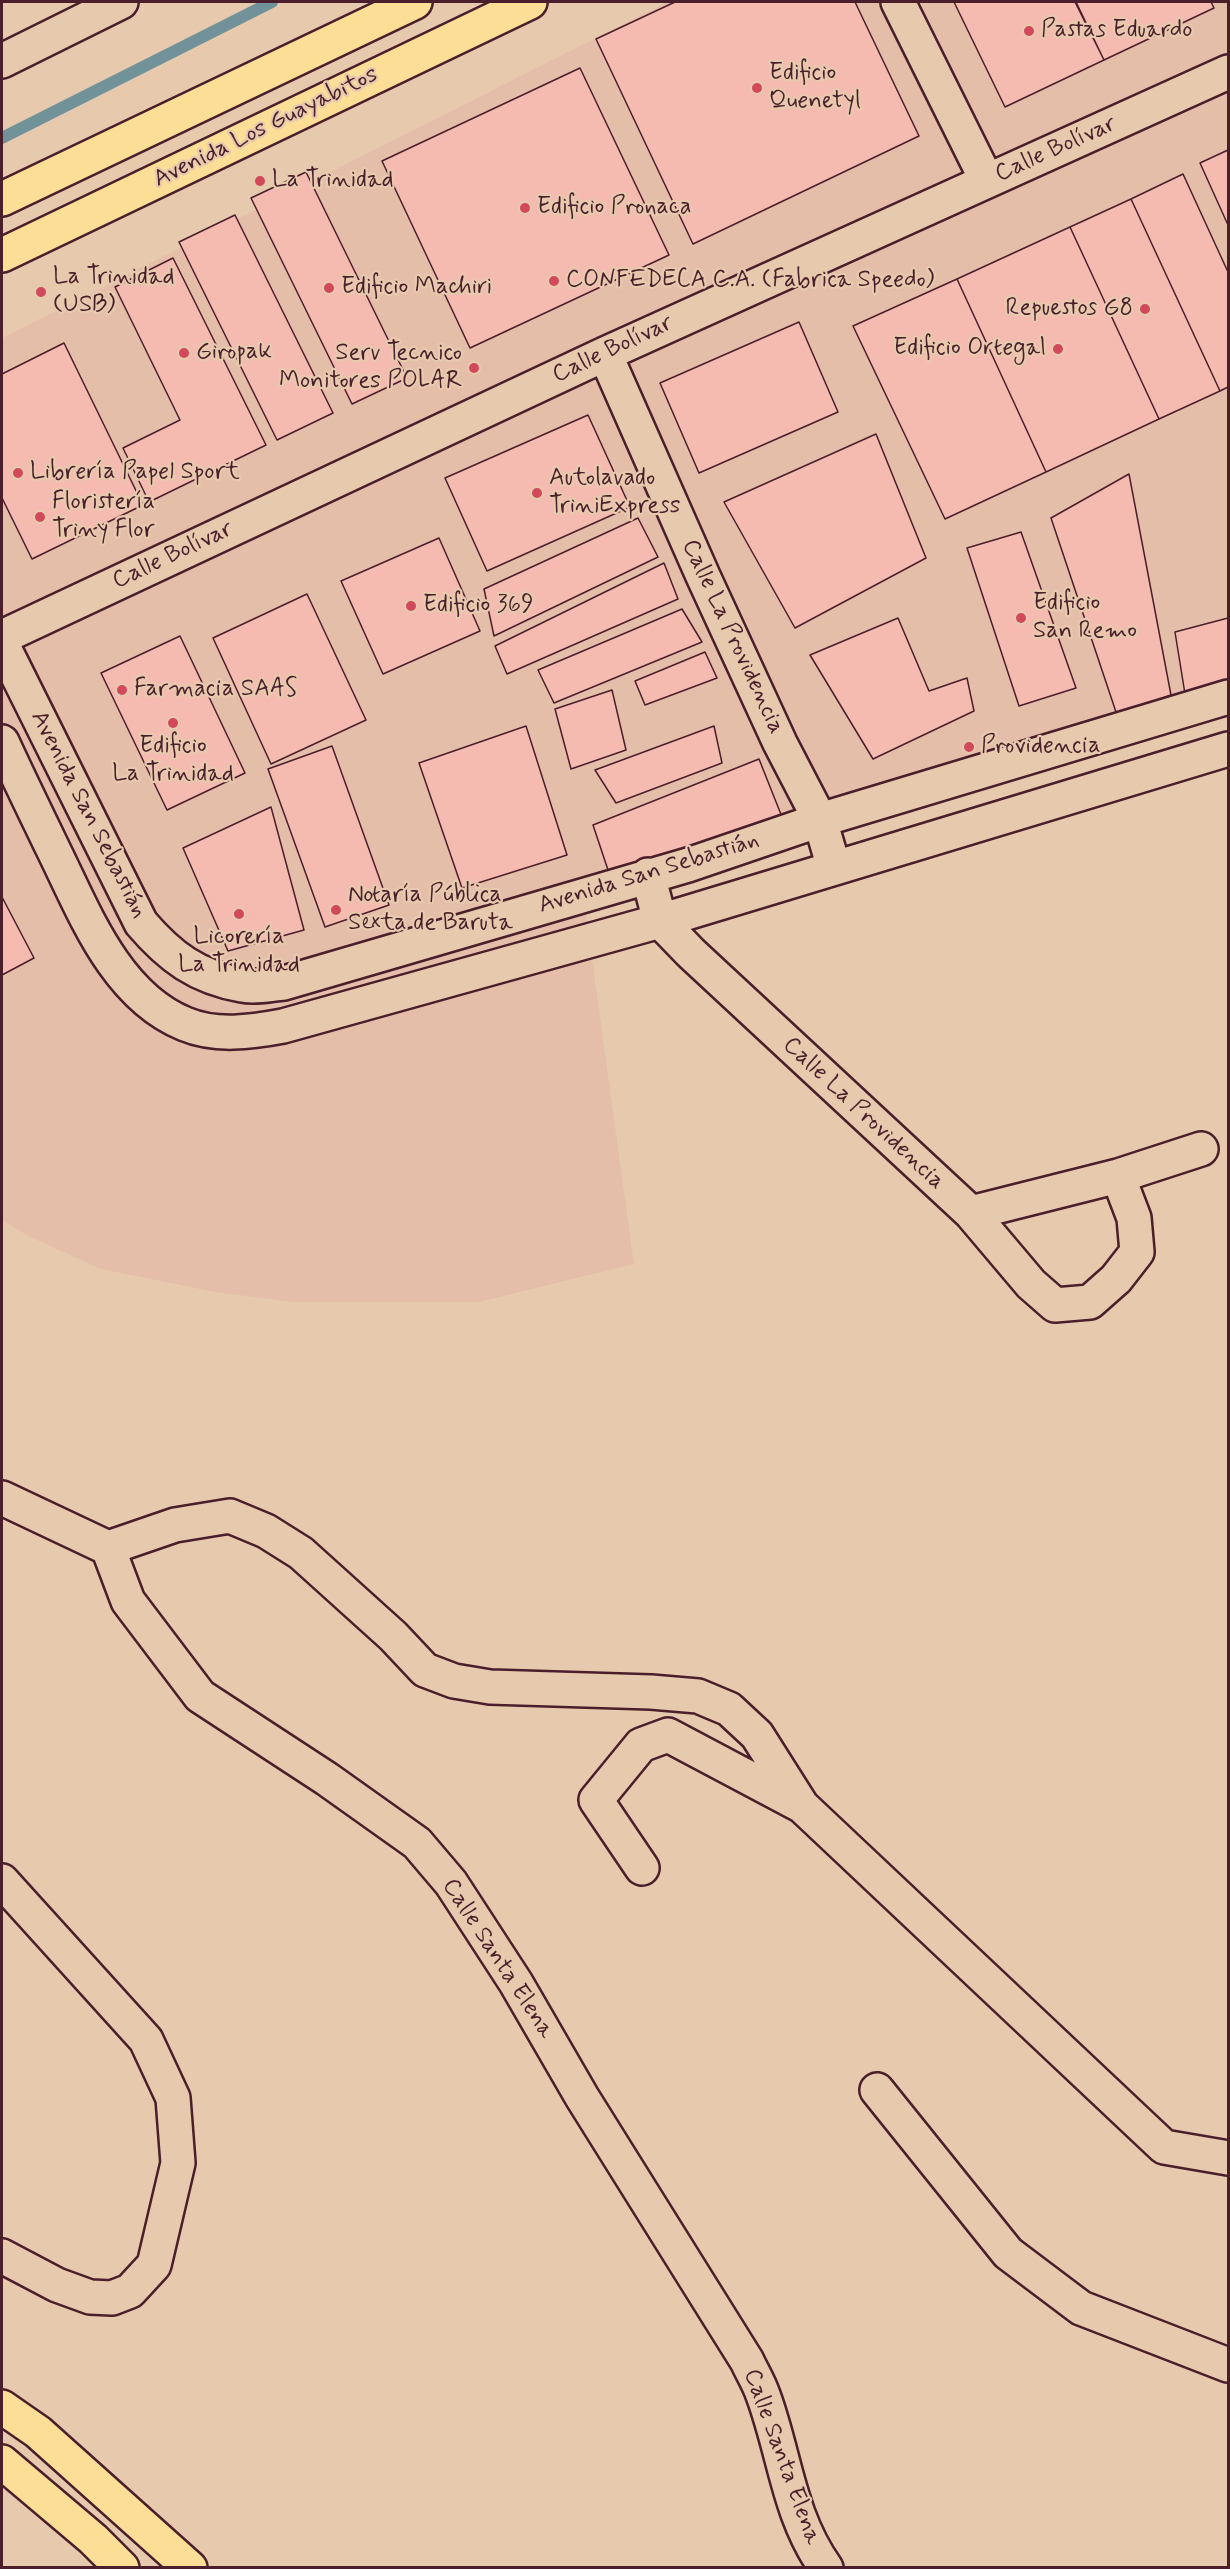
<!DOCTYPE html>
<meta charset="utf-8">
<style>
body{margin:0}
#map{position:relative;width:1230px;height:2569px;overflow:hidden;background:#e7caae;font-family:Mynerve,sans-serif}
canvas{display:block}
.frame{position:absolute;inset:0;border:3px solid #4a1f2b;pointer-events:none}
</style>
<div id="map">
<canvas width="1230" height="2569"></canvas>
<div class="frame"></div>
</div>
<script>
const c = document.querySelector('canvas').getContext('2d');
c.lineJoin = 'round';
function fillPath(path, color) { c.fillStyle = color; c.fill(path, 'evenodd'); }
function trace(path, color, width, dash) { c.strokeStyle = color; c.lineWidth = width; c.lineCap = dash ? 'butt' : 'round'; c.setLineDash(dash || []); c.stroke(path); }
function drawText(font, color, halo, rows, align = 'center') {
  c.font = font + ' Mynerve,sans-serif'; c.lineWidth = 4.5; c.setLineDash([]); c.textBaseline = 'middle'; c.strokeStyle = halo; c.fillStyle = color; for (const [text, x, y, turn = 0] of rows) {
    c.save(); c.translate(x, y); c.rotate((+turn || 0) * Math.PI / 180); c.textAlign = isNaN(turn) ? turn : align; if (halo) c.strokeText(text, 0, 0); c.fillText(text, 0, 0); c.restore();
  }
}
fillPath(new Path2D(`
 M667 2H1228V711L583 893 634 1264 479 1302H292L215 1292 101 1269 28 1236 2 1220V338Z`), '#e5beaa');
trace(new Path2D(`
 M2 138 272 2`), '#72929a', 12);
const building = new Path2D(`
 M675 2H855L919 136 693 244 596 39Z
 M954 2H1075L1104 60 1005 107Z
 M1076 2H1211L1214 8 1104 60Z
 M580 68 669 255 470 348 382 161Z
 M1228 150V225L1200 163Z
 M306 172 407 378 352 404 251 198Z
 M1183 174 1228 272V387L1220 391 1131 199Z
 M1131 199 1220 391 1159 419 1070 227Z
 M235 215 333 413 277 440 179 242Z
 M1070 227 1159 419 1046 472 957 279Z
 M173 258 266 445 149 502 123 448 180 420 115 287Z
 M957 279 1046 472 945 519 853 326Z
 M799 322 838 412 699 473 660 383Z
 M64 343 143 505 32 559 2 498V374Z
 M588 415 630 507 487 571 445 478Z
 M876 434 926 558 795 628 724 502Z
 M1129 474 1171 695 1117 715 1051 518Z
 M638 518 658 557 494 636 484 589Z
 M1021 532 1076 688 1019 706 967 548Z
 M439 538 480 631 383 674 341 581Z
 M664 563 678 599 507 674 495 646Z
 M307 594 366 720 271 764 213 638Z
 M682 609 702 642 554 703 538 670Z
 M898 618 929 691 967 678 974 711 873 759 810 655Z
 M1228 618V681L1185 694 1175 632Z
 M180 636 245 773 167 810 101 673Z
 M705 652 717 678 645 705 635 681Z
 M612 690 626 750 571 769 555 709Z
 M526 726 567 855 462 888 419 763Z
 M714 726 722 763 616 803 595 770Z
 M332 746 389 905 325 927 268 769Z
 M759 759 782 817 609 873 593 825Z
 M271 807 304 930 228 951 183 848Z
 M2 897 34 958 2 975Z`);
fillPath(building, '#f5bab0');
trace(building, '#4a1f2b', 1.5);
const minor = new Path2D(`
 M898 2 987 181
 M2 61 121 2
 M605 354 703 576 780 743 820 820 834 868
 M2 637 605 354 1228 72
 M2 644 141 923C170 957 197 977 242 985 255 988 271 984 284 983L688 865 820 820 1228 697
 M2 742C19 779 37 816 55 853 85 914 116 996 185 1024 216 1037 251 1032 283 1026L660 921 1228 749
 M648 875 660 921 691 953 971 1213 1031 1284 1055 1305 1090 1302 1116 1279 1137 1252 1134 1218 1118 1176
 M971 1213 1118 1176 1201 1149
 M2 1498 108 1548 128 1601 200 1696 327 1779 417 1843 451 1883 516 1983 582 2097 747 2361C752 2372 759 2383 763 2395 785 2454 788 2515 826 2568
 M108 1548 175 1525 230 1516 266 1531 301 1553 393 1636 425 1670 454 1681 490 1687 651 1692 698 1696 729 1709 757 1735 802 1806 1164 2147 1228 2158
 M642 1868 596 1800 641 1745 668 1735 800 1805
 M2 1881 146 2040 173 2098 178 2163 154 2265 130 2291 112 2298 90 2297 57 2285 2 2256
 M877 2090 1008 2253 1081 2308 1228 2365`);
const major = new Path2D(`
 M2 199 415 2
 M2 255 530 2`);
const highway = new Path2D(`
 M2 2407 38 2432 190 2568
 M2 2462 93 2539 122 2568`);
trace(minor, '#4a1f2b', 38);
trace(major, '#4a1f2b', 38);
trace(highway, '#4a1f2b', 38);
trace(minor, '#e7caae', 33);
trace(major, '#fdde96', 33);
trace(highway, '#fdde96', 33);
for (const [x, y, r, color] of [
 [1029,31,6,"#d1495b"],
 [757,88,6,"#d1495b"],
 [260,181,6,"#d1495b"],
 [525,208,6,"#d1495b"],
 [554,281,6,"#d1495b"],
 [329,288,6,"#d1495b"],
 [41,292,6,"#d1495b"],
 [1145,309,6,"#d1495b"],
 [1058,349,6,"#d1495b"],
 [184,353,6,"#d1495b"],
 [474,368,6,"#d1495b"],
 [18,473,6,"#d1495b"],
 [537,493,6,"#d1495b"],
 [40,517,6,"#d1495b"],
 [411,606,6,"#d1495b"],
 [1021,618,6,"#d1495b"],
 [122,690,6,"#d1495b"],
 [173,723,6,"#d1495b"],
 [969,747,6,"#d1495b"],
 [336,910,6,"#d1495b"],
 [239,914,6,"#d1495b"]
]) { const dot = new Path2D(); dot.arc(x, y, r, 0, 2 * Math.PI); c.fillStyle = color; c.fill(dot); trace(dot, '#e7caae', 2); }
drawText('24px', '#4a1f2b', '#e7caae', [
 ["Pastas Eduardo",1041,31],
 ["Edificio",769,74],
 ["Quenetyl",769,102],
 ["La Trinidad",272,181],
 ["Edificio Pronaca",537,208],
 ["La Trinidad",53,278],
 ["(USB)",53,306],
 ["CONFEDECA C.A. (Fabrica Speedo)",566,281],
 ["Edificio Machiri",341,288],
 ["Repuestos G8",1133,309,"right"],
 ["Edificio Ortegal",1046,349,"right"],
 ["Giropak",196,353],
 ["Serv Tecnico",462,354,"right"],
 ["Monitores POLAR",462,382,"right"],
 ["Librería Papel Sport",30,473],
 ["Autolavado",549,479],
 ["TriniExpress",549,507],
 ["Floristería",52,503],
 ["Triny Flor",52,531],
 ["Edificio",1033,604],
 ["San Remo",1033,632],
 ["Edificio 369",423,606],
 ["Farmacia SAAS",134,690],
 ["Edificio",173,747,"center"],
 ["La Trinidad",173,775,"center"],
 ["Providencia",981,747],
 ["Notaría Pública",348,896],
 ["Sexta de Baruta",348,924],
 ["Licorería",239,938,"center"],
 ["La Trinidad",239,966,"center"]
], 'left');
drawText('24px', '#4a1f2b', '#e7caae', [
 ["Avenida Los Guayabitos",266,128,-26],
 ["Calle Bolívar",1056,150,-24],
 ["Calle Bolívar",613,350,-25],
 ["Calle Bolívar",173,556,-25],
 ["Calle La Providencia",732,637,65],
 ["Avenida San Sebastián",88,815,63],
 ["Avenida San Sebastián",649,874,-17],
 ["Calle La Providencia",863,1114,43],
 ["Calle Santa Elena",497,1959,57],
 ["Calle Santa Elena",781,2457,70]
]);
</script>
